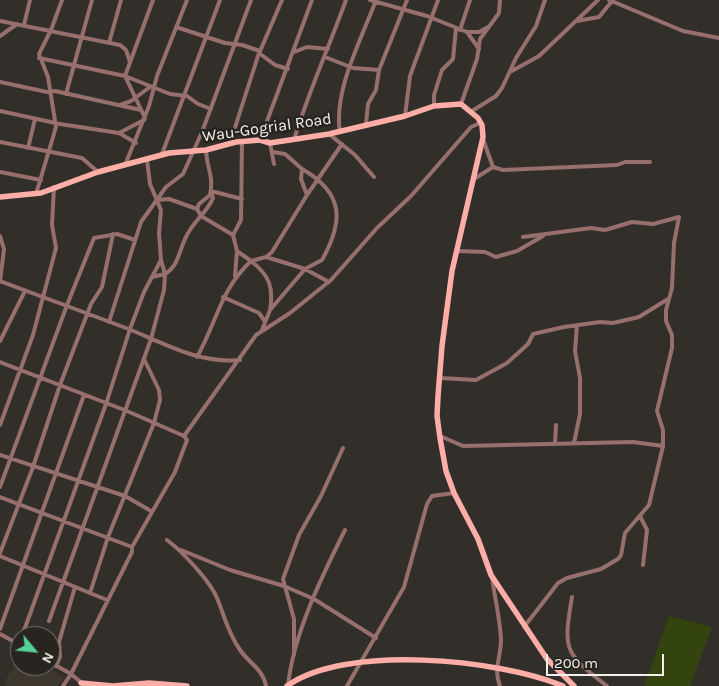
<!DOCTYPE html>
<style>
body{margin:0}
#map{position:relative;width:719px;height:686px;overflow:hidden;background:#322f2b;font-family:Karla,sans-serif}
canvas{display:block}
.north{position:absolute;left:10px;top:626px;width:50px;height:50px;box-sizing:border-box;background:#282521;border:1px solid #797773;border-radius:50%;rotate:118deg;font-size:14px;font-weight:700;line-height:20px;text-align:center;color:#f3f1ee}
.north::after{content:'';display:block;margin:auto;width:18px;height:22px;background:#54d396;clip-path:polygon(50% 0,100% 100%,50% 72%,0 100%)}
.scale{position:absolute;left:546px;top:654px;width:118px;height:22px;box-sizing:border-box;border:2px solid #f3f1ee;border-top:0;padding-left:6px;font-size:15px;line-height:18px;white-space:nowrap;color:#f3f1ee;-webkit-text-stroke:4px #282521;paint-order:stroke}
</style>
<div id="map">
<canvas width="719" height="686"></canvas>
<div class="north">N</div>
<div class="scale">200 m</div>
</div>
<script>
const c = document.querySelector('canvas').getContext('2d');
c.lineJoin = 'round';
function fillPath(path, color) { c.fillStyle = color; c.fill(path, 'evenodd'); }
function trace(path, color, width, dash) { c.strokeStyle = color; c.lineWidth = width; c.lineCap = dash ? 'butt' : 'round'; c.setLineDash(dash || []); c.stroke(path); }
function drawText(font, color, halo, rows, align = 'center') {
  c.font = font + ' Karla,sans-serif'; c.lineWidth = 5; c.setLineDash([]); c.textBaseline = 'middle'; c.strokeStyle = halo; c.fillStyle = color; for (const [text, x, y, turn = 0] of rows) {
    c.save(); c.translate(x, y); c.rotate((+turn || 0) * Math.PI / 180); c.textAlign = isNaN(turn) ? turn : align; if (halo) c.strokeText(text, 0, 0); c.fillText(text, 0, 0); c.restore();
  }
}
fillPath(new Path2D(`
 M20 656V666H44L64 677 58 686H7L3 684Z`), '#3d372e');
fillPath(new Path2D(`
 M669 616 712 627 690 686H644Z`), '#34440f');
trace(new Path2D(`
 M370 0 427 16 467 32H479L488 27
 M609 0 683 31 719 38
 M0 21 120 45 126 50 130 62
 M577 21 599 17 612 1
 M24 25 30 0
 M176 27 225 43 242 45 260 51
 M460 30 470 0
 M467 32 479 49
 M0 36 17 24
 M109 43 121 0
 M294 52 307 47 328 49
 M259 53 275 65 288 69
 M325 57 353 68 379 70
 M39 58 125 76 170 94 187 96 198 104 211 109
 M510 72 539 56 598 0
 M0 82 47 92 55 91 141 110
 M66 94 92 0
 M461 104 477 59 480 39 499 13 500 0
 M120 105 131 101 150 87
 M434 106V95L442 70 453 59 456 28
 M0 111 60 124 119 133 136 143
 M472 111 496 96 502 88 516 58 536 26 545 0
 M405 116 410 76 438 0
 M145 118 125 76 153 0
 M366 124 368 104 376 90 379 70 407 0
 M340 132C333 91 362 38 376 0
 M119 133 144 120
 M329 134 355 155 374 177
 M483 139 493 167 503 170 617 165 625 162H650
 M260 140 312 0
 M294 140C308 93 329 47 346 0
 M0 142 82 158 98 172
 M230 143 258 56 282 0
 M270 143 274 164
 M28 148 35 119
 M273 152 285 154 302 169 301 179 307 195
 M162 154 220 0
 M125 165 149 106 157 76 187 0
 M0 172 41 180
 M474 179 493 167
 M36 194 56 127 48 77 39 54 51 30 62 0
 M158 200 169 199 197 209 201 216 233 235 237 251 251 261 266 257
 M197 209 199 204 210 195C214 175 207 170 206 150
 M233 235 241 220 242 141
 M0 236 4 249 0 282
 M523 237 591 228 605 230 632 222 653 224 679 217 674 243 672 288 666 310V321L672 335V348L657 411 663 430V446L649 505 625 533 621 555 618 559 601 569 567 578 558 583 524 627
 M457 251 485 252 496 257 517 251 543 236
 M235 276 237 251
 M152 277 165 274 161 260
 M0 281C42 297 84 312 126 328 164 343 198 364 240 360
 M329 282 305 269 266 257 272 252 307 195 342 144
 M223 297 259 313 264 320
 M109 322 141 222 166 187 183 174 202 132 251 0
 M262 330 270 310 305 269 322 260C344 221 344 193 302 169
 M0 341 25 291
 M197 357C217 322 220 290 251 261 269 275 274 287 270 310
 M0 362 127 411 184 436
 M440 378 476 380 507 363 528 344 533 334 564 327 600 322 613 323 639 317 668 299
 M0 425 33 335 56 248 52 225 54 187
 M440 436 463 446 633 442 663 446
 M574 443 580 414V378L575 351 577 325
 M555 444 556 425
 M0 455 125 496 151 511
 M0 487 67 305 94 238 117 234 135 240
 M0 497 132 547
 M640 516 647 530 643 565
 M167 540C182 551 210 581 217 598 225 617 227 631 240 650 249 663 263 669 266 686
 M181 550 230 570 284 586 314 599 376 638
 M0 553 33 467 60 385 91 304 102 287 113 234
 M0 556 107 600
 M492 578C495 598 500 619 501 640 501 657 493 669 500 686
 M90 593 108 537 154 423 160 400 159 390 144 359
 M572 597C563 650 564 653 607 686
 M49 621 151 339 164 290 165 274C179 266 179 250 186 237 193 221 207 213 213 198L211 191 242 199
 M0 629 84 395
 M0 634 20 645
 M22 636 106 404 130 329 144 292 161 260 159 233 161 210 150 184 147 160
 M294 655V619L283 579 299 535 321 496 343 448
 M50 662 71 674 83 684
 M56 666 60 657 59 642 75 587
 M63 686 71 674 132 552V547L175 472 187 440 184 436 256 335 290 313 331 280 377 228 411 196 471 127 480 123
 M288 686C293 635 322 576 345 530
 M347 686 404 587 427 504 432 496 454 493`), '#976f6c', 4);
trace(new Path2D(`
 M0 197 41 193 98 172 169 153 206 150 236 142 260 140 270 143 329 134 405 116 434 106 461 104 478 118 482 125 483 137 452 271 442 346 438 396 437 416 440 438 446 471 454 493 478 539 491 575 547 659 574 686
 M81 683 113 686 149 683 187 686
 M287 686C345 644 499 659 563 686`), '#feaea7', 5.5);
drawText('16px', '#f3f1ee', '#282521', [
 ["Wau-Gogrial Road",267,128,-8]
]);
</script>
